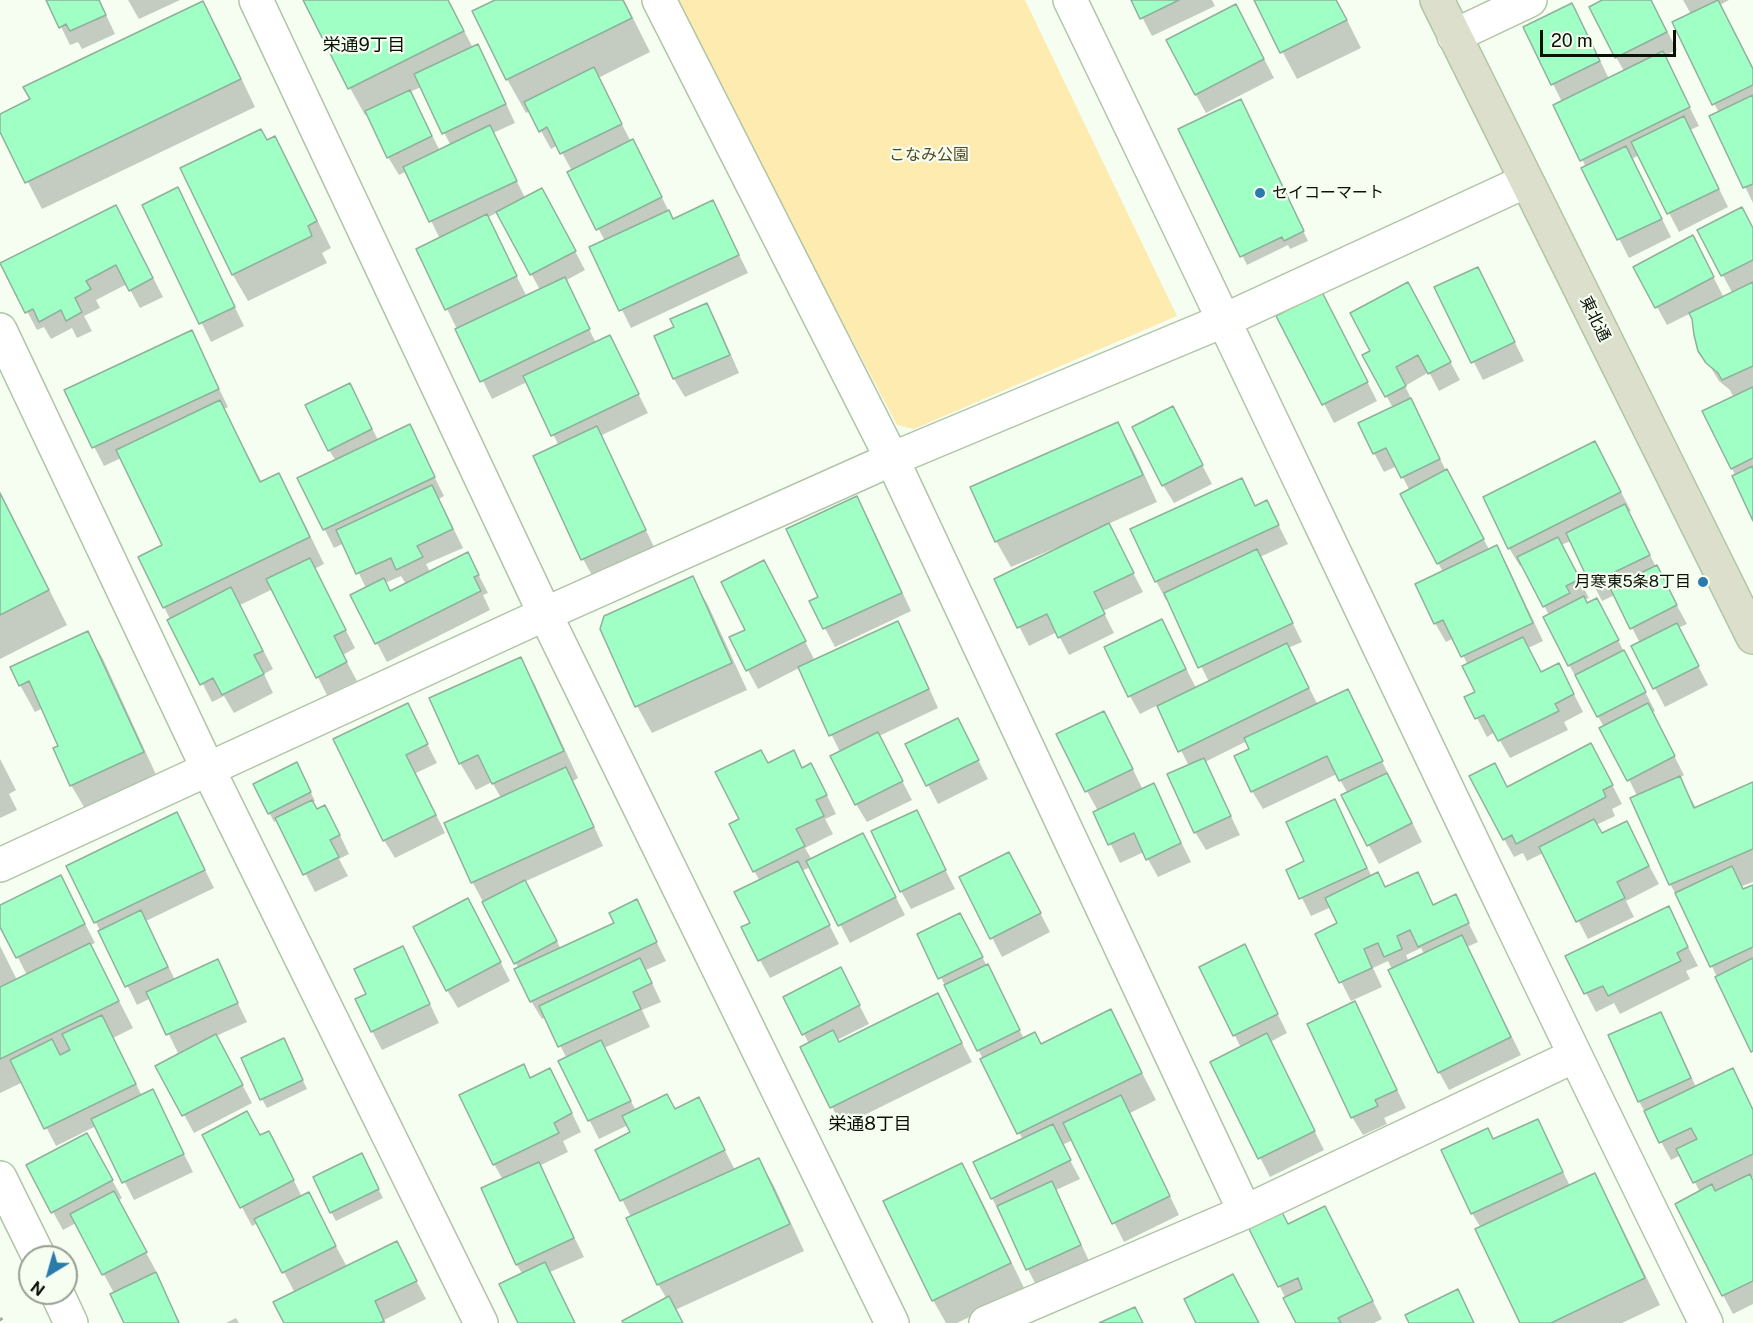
<!DOCTYPE html>
<meta charset="utf-8">
<style>
body{margin:0}
#map{position:relative;width:1753px;height:1323px;overflow:hidden;background:#f5fef1;font-family:"Public Sans",sans-serif}
canvas{display:block}
.north{position:absolute;left:18px;top:1245px;width:60px;height:60px;box-sizing:border-box;background:#f5fef1;border:2px solid #979f93;border-radius:50%;rotate:217deg;font-size:16px;font-weight:700;line-height:24px;text-align:center;color:#0a1107}
.north::after{content:'';display:block;margin:auto;width:21px;height:27px;background:#2a7bac;clip-path:polygon(50% 0,100% 100%,50% 72%,0 100%)}
.scale{position:absolute;left:1540px;top:30px;width:136px;height:27px;box-sizing:border-box;border:3px solid #0a1107;border-top:0;padding-left:8px;font-size:18px;line-height:21px;white-space:nowrap;color:#0a1107;-webkit-text-stroke:4px #f5fef1;paint-order:stroke}
</style>
<div id="map">
<canvas width="1753" height="1323"></canvas>
<div class="north">N</div>
<div class="scale">20 m</div>
</div>
<script>
const c = document.querySelector('canvas').getContext('2d');
c.lineJoin = 'round';
function fillPath(path, color) { c.fillStyle = color; c.fill(path, 'evenodd'); }
function trace(path, color, width, dash) { c.strokeStyle = color; c.lineWidth = width; c.lineCap = dash ? 'butt' : 'round'; c.setLineDash(dash || []); c.stroke(path); }
function drawText(font, color, halo, rows, align = 'center') {
  c.font = font + ' "Public Sans","Noto Sans JP",sans-serif'; c.lineWidth = 4.5; c.setLineDash([]); c.textBaseline = 'middle'; c.strokeStyle = halo; c.fillStyle = color; for (const [text, x, y, turn = 0] of rows) {
    c.save(); c.translate(x, y); c.rotate((+turn || 0) * Math.PI / 180); c.textAlign = isNaN(turn) ? turn : align; if (halo) c.strokeText(text, 0, 0); c.fillText(text, 0, 0); c.restore();
  }
}
fillPath(new Path2D(`
 M672 0H1025L1177 316 914 429 897 425Z`), '#fdebaf');
fillPath(new Path2D(`
 M48 0H99L115 34 82 49 78 42 70 45Z
 M128 0H180L139 19Z
 M305 0H448L473 48 488 65 515 123 493 133 525 198 552 208 585 270 565 281 596 343 609 336 648 413 600 436 655 549 593 577 583 559 559 446 527 382 492 399 447 309 440 239 407 171 399 175 388 157 368 114 365 115 350 88ZM421 87 451 146 440 151 410 92ZM498 212 540 290 527 297 487 218Z
 M499 0H624L650 52 598 78 631 142 633 141 643 159 673 220 713 202 748 273 631 328 591 247 605 241 569 173 572 171 558 145 551 149 530 111 526 113 507 79Z
 M1133 0H1212L1215 6 1152 36Z
 M1255 0H1337L1361 48 1297 79Z
 M1606 0H1651L1677 50 1664 56 1699 126 1690 130 1728 207 1679 232 1639 155 1632 159 1671 237 1629 258 1583 168 1586 167 1555 106 1562 102 1525 28 1582 23 1609 79 1624 71 1616 57Z
 M1683 0H1729L1720 5 1753 69V203L1711 117 1719 113 1674 23 1691 14Z
 M202 3 218 30 255 107 42 209 0 128V116Z
 M1246 24 1274 78 1206 113 1196 95Z
 M1245 109 1308 241 1290 249 1288 245 1247 265 1180 129Z
 M274 138 290 165 331 248 322 253 327 263 248 301 233 275 182 169Z
 M177 189 244 326 211 342 144 205Z
 M126 225 163 297 140 308 127 284 96 300 100 308 84 316 92 331 77 338 72 328 51 339 44 327 37 330 2 264Z
 M1753 229V517L1732 468 1734 398 1730 390 1719 381 1700 350 1691 313 1667 325 1635 267 1702 255 1724 298 1733 294 1699 231Z
 M1487 287 1524 361 1483 380 1436 288Z
 M1418 302 1460 380 1439 391 1429 372 1405 386 1446 471 1490 551 1497 547 1507 565 1543 641 1528 648 1541 674 1559 665 1583 712 1564 722 1568 730 1510 758 1495 732 1487 737 1477 718 1466 698 1477 693 1468 665 1454 638 1446 642 1435 623 1443 572 1402 495 1410 491 1397 466 1384 472 1374 453 1393 408 1364 355 1372 351Z
 M707 305 717 323 739 373 685 397 674 379 656 336 676 328Z
 M1332 312 1377 401 1334 423 1278 316Z
 M191 332 228 407 224 409 262 483 279 475 294 502 324 564 314 569 355 648 343 655 357 681 327 695 273 589 240 605 273 669 264 674 273 693 234 713 224 696 212 702 164 607V546L121 458 104 466 66 391Z
 M350 385 378 440 409 426 444 496 439 499 463 548 426 564 430 572H477L488 593 483 595 490 610 387 662 352 596 366 588 344 543 334 548 299 478 336 461 329 450ZM401 576 406 584 390 593 385 583Z
 M1118 424 1133 450 1157 502 1108 524 1143 592 1103 611 1114 633 1069 655 1057 632 1029 646 996 580 1059 549 1058 547 1011 567 996 541Z
 M1182 426 1212 484 1174 503 1163 485Z
 M1595 443 1631 511 1628 512 1656 567 1687 624 1678 628 1708 685 1665 707 1633 647 1640 643 1615 595 1602 601 1571 541 1561 545 1589 598 1584 600 1587 605 1607 619 1655 711 1652 713 1684 775 1679 778 1696 808 1753 783V882L1742 886 1744 890 1753 886V1052L1684 908 1670 884 1637 796 1604 727 1569 665 1549 615 1523 565 1520 566 1509 548Z
 M1241 480 1256 507 1267 502 1288 544 1260 557 1302 642 1288 648 1318 705 1347 691 1422 842 1379 864 1343 796 1348 794 1337 774 1263 809 1252 791 1251 749 1247 741 1205 762 1240 835 1206 850 1195 832 1189 766 1158 705 1140 714 1130 696 1162 621 1196 688 1209 682 1168 599 1166 600 1156 581Z
 M0 492 67 625 0 659Z
 M857 498 867 516 911 611 835 647 811 602 820 598Z
 M692 578 708 605 747 690 652 733 637 706Z
 M774 581 815 661 897 623 908 641 938 708 879 736 912 800 867 822 856 804 840 752 799 668 758 689 731 638 747 630Z
 M88 633 103 659 158 779 87 812 71 785 60 746 43 708 35 712 20 685Z
 M520 659 535 685 578 778 573 781 603 846 524 882 561 949 615 924 636 901 666 961 646 970 661 1002 642 1010 650 1027 604 1048 636 1111H675L708 1118 735 1170 759 1160 774 1186 804 1251 675 1310 682 1323H625L667 1299 658 1284 631 1217 597 1150 632 1133 628 1125 599 1139 560 1062 567 1059 546 1017 542 1019 531 1001 519 969 473 883 446 823 501 798 492 782 476 790 460 763Z
 M407 705 437 763 416 773 445 833 395 858 384 840Z
 M1114 731 1143 790 1153 785 1191 862 1158 877 1144 852 1120 863 1095 812 1098 811 1087 791Z
 M967 738 988 779 938 804 907 744Z
 M793 752 803 769 821 783 836 814 825 819 833 834 805 848 812 860 873 853 905 915 850 943 810 867 802 871 839 944 770 978 760 960 752 924 760 881 754 871 741 820 768 765Z
 M0 759 16 790 9 794 17 810 0 818Z
 M1601 763 1622 804 1612 809 1615 816 1596 825 1602 835 1626 823 1659 884 1626 901 1634 917 1588 939 1543 853 1527 861 1523 853 1514 857 1504 839 1507 788Z
 M301 773 315 801 312 803 317 810 335 825 349 854 339 859 348 876 315 892 278 820 274 822 255 784Z
 M1334 801 1372 877 1386 889 1417 874 1434 906 1455 896 1478 942 1467 947 1521 1055 1449 1090 1439 1072 1388 961 1373 968 1382 987 1351 1001 1317 934 1339 924 1331 907 1311 916 1288 870 1306 861ZM1421 948 1425 955 1409 962 1406 955Z
 M916 812 955 889 911 909 901 891Z
 M177 814 214 888 146 921 175 980 217 961 247 1022 216 1036 252 1103 194 1133 158 1067 179 1055 151 998 137 1005 68 866Z
 M1019 872 1050 932 1002 957 961 877Z
 M61 877 95 943 90 945 133 1028 113 1038 142 1096 152 1091 193 1172 134 1200 96 1126 56 1146 23 1082 0 1093V946L17 980 27 975 0 923V907Z
 M1668 908 1698 966 1686 971 1690 979 1620 1014 1614 1003 1596 1012 1567 957Z
 M478 918 510 981 458 1008 447 990Z
 M970 933 1024 1039 1041 1045 1110 1011 1156 1100 1130 1113 1179 1215 1124 1242 1073 1140 1062 1145 1080 1179 1056 1190 1090 1263 1037 1287 992 1198 1023 1140 983 1059 919 935Z
 M1244 946 1287 1033 1270 1042 1324 1150 1270 1177 1212 1062 1241 1048 1201 967Z
 M403 948 439 1023 382 1050 372 1031 368 994Z
 M850 987 869 1024 837 1040 839 1044 937 995 972 1062 842 1126 802 1048 809 1044 804 1034Z
 M1355 1003 1406 1108 1384 1118 1387 1124 1363 1135 1352 1117Z
 M1661 1014 1671 1032 1696 1087 1743 1088 1753 1110V1177L1750 1179 1753 1183V1304L1733 1314 1723 1295 1700 1192 1681 1155 1671 1160 1639 1101Z
 M288 1049 307 1089 267 1108 262 1099Z
 M523 1066 531 1079 560 1088 581 1132 563 1141 568 1152 539 1166 584 1257 550 1272 575 1323H519L523 1275 517 1265 503 1180 494 1164Z
 M1538 1121 1570 1186 1594 1175 1609 1201 1660 1305 1622 1323H1521L1481 1228 1472 1213Z
 M204 1136 260 1137 279 1151 302 1197 308 1194 347 1267 396 1243 426 1299 384 1320 386 1323H285L295 1293 258 1223 252 1226Z
 M97 1153 122 1198 118 1201 156 1271 154 1272 180 1323H125L114 1293 76 1223 63 1230 53 1212Z
 M366 1164 383 1198 336 1221 331 1212Z
 M962 1165 977 1191 1025 1290 957 1323H946L933 1300 885 1201Z
 M1289 1226H1335L1382 1319 1374 1323H1298L1250 1227Z
 M236 1318 239 1323H226Z`), '#0003');
const building = new Path2D(`
 M46 0H99L106 15 70 31 66 24 59 28Z
 M303 0H448L464 31 348 89Z
 M495 0H623L632 18 506 80 472 11Z
 M1131 0H1179L1140 19Z
 M1254 0H1336L1347 20 1280 53Z
 M1602 0H1651L1667 32 1615 58 1589 7Z
 M1718 0 1753 69V85L1712 105 1672 22Z
 M203 1 241 79 25 183 0 132V114L30 99 23 87Z
 M1572 3 1600 61 1551 85 1523 27Z
 M1236 4 1264 59 1195 95 1166 40Z
 M478 44 506 104 442 134 414 74Z
 M1663 51 1690 107 1580 161 1553 105Z
 M594 67 622 124 560 154 547 127 539 132 524 102Z
 M410 90 432 136 387 158 365 111Z
 M1753 95V184L1743 188 1709 116Z
 M1241 99 1304 231 1284 241 1282 237 1240 257 1178 129Z
 M1684 116 1719 189 1667 214 1631 142Z
 M490 125 517 181 429 222 403 167Z
 M261 129 267 140 275 136 317 221 308 226 312 236 232 275 180 168Z
 M633 139 662 197 596 230 567 172Z
 M1626 146 1662 219 1617 240 1581 168Z
 M178 187 235 307 199 324 142 205Z
 M542 188 576 251 530 275 496 212Z
 M713 200 739 255 619 311 589 247 669 210 673 219Z
 M116 205 153 278 129 291 116 265 86 281 91 289 75 298 82 312 66 321 61 310 39 322 33 309 25 313 0 263Z
 M1742 207 1753 228V260L1721 276 1697 230Z
 M487 214 517 276 445 310 416 249Z
 M1693 235 1714 277 1655 308 1633 267Z
 M1478 267 1515 342 1471 363 1434 287Z
 M565 277 590 329 480 382 455 329Z
 M1408 282 1451 362 1428 374 1418 355 1396 367 1406 386 1385 397 1362 355 1370 351 1350 313Z
 M1753 282V366L1722 380 1718 373 1706 363 1698 351 1694 335 1692 319 1689 313Z
 M1322 292 1368 382 1322 405 1276 316Z
 M707 303 730 355 673 379 654 336 674 327 670 319Z
 M192 330 219 389 92 448 64 390Z
 M610 335 639 394 551 436 523 376Z
 M350 383 372 429 328 451 305 405Z
 M1753 387V458L1731 469 1702 411Z
 M1411 398 1440 459 1401 478 1386 448 1373 454 1358 423Z
 M220 400 260 482 279 473 310 537 163 608 138 557 162 545 116 450Z
 M1173 406 1203 465 1162 486 1132 427Z
 M1118 422 1143 475 995 542 970 487Z
 M410 424 435 477 323 530 297 478Z
 M597 426 646 530 581 560 533 456Z
 M1595 441 1621 492 1508 549 1483 497Z
 M1753 466V521L1732 476Z
 M1447 469 1484 539 1437 564 1400 494Z
 M1242 478 1255 506 1267 500 1279 525 1155 582 1130 529Z
 M432 485 453 529 417 546 423 557 396 570 391 558 356 574 336 530Z
 M0 493 49 590 0 615Z
 M857 496 902 593 823 629 809 601 818 597 786 529Z
 M1625 504 1650 555 1590 584 1566 533Z
 M1109 523 1134 573 1094 592 1105 614 1058 638 1047 614 1017 628 994 579Z
 M1558 537 1580 579 1566 586 1570 593 1543 607 1517 557Z
 M1497 545 1533 623 1461 657 1443 620 1434 624 1415 584Z
 M1257 549 1293 623 1198 668 1164 593Z
 M468 552 479 575 474 577 481 591 375 644 350 595 384 578 390 591Z
 M310 558 346 630 334 636 347 662 316 678 266 579Z
 M764 560 806 641 746 671 729 637 745 630 721 582Z
 M1657 565 1677 605 1630 629 1610 588Z
 M693 576 732 663 635 707 600 629 604 616Z
 M231 587 263 651 254 655 264 674 222 695 213 678 200 685 167 620Z
 M1584 596 1587 603 1597 598 1619 640 1568 666 1543 617Z
 M1162 619 1186 669 1128 697 1104 647Z
 M898 621 929 689 829 736 798 667Z
 M1677 623 1699 666 1653 689 1631 646Z
 M88 631 144 752 70 786 53 748 58 746 29 681 19 686 10 667Z
 M1523 637 1541 672 1559 663 1574 694 1555 704 1559 711 1498 741 1484 715 1475 719 1464 697 1475 692 1462 666Z
 M1287 643 1309 688 1178 752 1157 706Z
 M1624 650 1646 692 1597 717 1575 675Z
 M521 657 564 751 492 784 478 755 459 764 429 698Z
 M1348 689 1383 761 1339 781 1327 756 1251 792 1234 756 1249 749 1244 738Z
 M408 703 428 744 406 755 436 815 383 841 333 739Z
 M1648 703 1675 756 1627 781 1599 728Z
 M1104 711 1133 769 1085 792 1056 734Z
 M958 718 979 760 926 786 905 744Z
 M878 732 903 781 855 805 830 756Z
 M1591 743 1613 785 1603 790 1606 797 1516 844 1512 835 1503 840 1469 776 1495 763 1507 787Z
 M761 750 768 763 794 750 802 768 811 763 827 795 816 800 824 816 796 829 805 846 753 872 729 824 739 819 715 772Z
 M1204 758 1231 816 1194 833 1167 774Z
 M297 762 311 792 268 814 253 784Z
 M566 767 594 827 471 883 444 823Z
 M1387 773 1412 823 1367 846 1341 795Z
 M1680 776 1694 808 1753 782V849L1669 885 1630 798Z
 M1154 783 1181 843 1146 860 1134 833 1108 845 1093 812Z
 M1335 799 1367 868 1299 899 1286 870 1304 861 1286 822Z
 M312 800 317 809 325 805 340 835 330 840 339 857 303 875 275 818Z
 M917 810 946 870 900 892 871 831Z
 M177 812 205 870 94 923 66 866Z
 M1594 819 1602 833 1627 821 1649 866 1617 882 1625 898 1576 922 1539 847Z
 M863 833 896 897 838 926 806 861Z
 M1009 852 1041 913 990 939 959 877Z
 M798 861 830 925 758 961 741 927 750 923 734 892Z
 M1732 866 1743 889 1753 885V947L1710 967 1675 893Z
 M1378 872 1385 887 1418 872 1433 905 1456 894 1469 923 1418 947 1410 930 1397 936 1402 949 1384 957 1378 943 1364 949 1372 968 1339 983 1315 934 1337 923 1325 898Z
 M61 875 85 924 16 958 0 927V905Z
 M525 880 557 941 514 964 482 902Z
 M468 898 501 962 446 991 413 927Z
 M637 899 657 942 530 1002 514 969 614 923 609 913Z
 M1669 906 1688 947 1677 953 1681 961 1608 996 1603 986 1584 994 1565 956Z
 M141 910 168 967 125 987 98 931Z
 M960 913 983 957 938 979 917 934Z
 M1462 935 1511 1037 1438 1073 1388 970Z
 M90 943 119 1001 0 1059V987Z
 M1245 944 1278 1014 1233 1036 1199 967Z
 M403 946 430 1004 371 1032 355 999 366 994 354 969Z
 M640 958 652 983 633 992 641 1009 558 1047 539 1006Z
 M1753 958V1051L1751 1052 1715 977Z
 M218 959 238 1003 166 1035 146 992Z
 M988 964 1020 1030 977 1051 944 985Z
 M841 967 860 1005 802 1035 783 997Z
 M938 993 962 1043 830 1108 800 1047 833 1030 839 1042Z
 M1355 1001 1397 1090 1375 1100 1378 1106 1351 1118 1307 1024Z
 M1111 1009 1142 1073 1017 1134 980 1059 1035 1032 1041 1044Z
 M1661 1012 1691 1078 1638 1102 1608 1035Z
 M102 1015 136 1084 44 1129 10 1060 52 1039 60 1055 70 1050 62 1034Z
 M1267 1033 1315 1131 1258 1159 1210 1062Z
 M216 1034 243 1085 182 1116 155 1066Z
 M284 1038 303 1080 260 1100 241 1058Z
 M601 1040 631 1101 588 1121 558 1061Z
 M524 1064 530 1078 550 1068 572 1113 554 1123 559 1133 493 1165 459 1095Z
 M1733 1068 1753 1110V1154L1693 1183 1676 1149 1697 1139 1691 1128 1659 1143 1644 1111Z
 M153 1089 184 1154 122 1183 91 1119Z
 M667 1094 675 1109 699 1097 725 1150 620 1201 595 1150 630 1132 622 1116Z
 M1121 1095 1170 1196 1112 1224 1063 1123Z
 M247 1111 260 1135 269 1131 294 1180 240 1208 202 1135Z
 M1538 1119 1563 1172 1471 1214 1441 1150 1488 1128 1493 1139Z
 M1053 1124 1071 1160 991 1199 973 1162Z
 M87 1133 113 1180 51 1213 26 1165Z
 M362 1153 379 1189 330 1213 313 1177Z
 M759 1158 790 1224 657 1285 626 1218Z
 M539 1162 574 1238 516 1265 481 1188Z
 M962 1163 1011 1263 932 1301 883 1201Z
 M1595 1173 1645 1278 1551 1323H1520L1475 1229Z
 M1750 1174 1753 1181V1281L1722 1296 1675 1204 1712 1184 1715 1191Z
 M1052 1181 1081 1245 1026 1270 997 1206Z
 M114 1191 147 1252 102 1275 70 1214Z
 M309 1192 336 1246 282 1273 254 1219Z
 M1325 1206 1373 1301 1338 1318 1341 1323H1296L1283 1298 1302 1289 1298 1278 1278 1287 1248 1227 1281 1210 1288 1224Z
 M397 1241 417 1281 375 1301 384 1321 380 1323H284L273 1302Z
 M545 1262 575 1323H518L499 1284Z
 M156 1272 179 1323H124L110 1294Z
 M1233 1274 1259 1323H1196L1184 1299Z
 M1458 1289 1474 1323H1409L1405 1315Z
 M669 1296 683 1323H623L622 1321Z
 M1135 1307 1143 1323H1099Z`);
fillPath(building, '#9fffc5');
trace(building, '#8fb19b', 1.5);
const street = new Path2D(`
 M256 0 545 614 892 1323
 M659 0 892 459 1245 1212
 M1070 0C1283 440 1489 884 1706 1323
 M1454 36 1530 0
 M0 330 208 769 481 1323
 M0 865 545 614 892 459 1225 320 1526 181
 M0 1178 39 1257
 M57 1293 71 1323
 M986 1323 1245 1212 1574 1056`);
const secondary = new Path2D(`
 M1437 0 1753 637`);
trace(street, '#b0c5a6', 36);
trace(secondary, '#b0c5a6', 36);
trace(new Path2D(`
 M0 1318 3 1323`), '#a3aca0', 4, [3, 3]);
trace(street, '#fff', 33);
trace(secondary, '#dcdfcb', 33);
for (const [x, y, r, color] of [
 [1260,193,6,"#2a7bac"],
 [1703,582,6,"#2a7bac"]
]) { const dot = new Path2D(); dot.arc(x, y, r, 0, 2 * Math.PI); c.fillStyle = color; c.fill(dot); trace(dot, '#f5fef1', 2); }
drawText('16px', '#54481f', '#f5fef1', [
 ["こなみ公園",929,155]
]);
drawText('16px', '#0a1107', '#f5fef1', [
 ["セイコーマート",1272,193],
 ["月寒東5条8丁目",1691,582,"right"]
], 'left');
drawText('16px', '#0a1107', '#f5fef1', [
 ["東北通",1595,319,64]
]);
drawText('18px', '#0a1107', '#f5fef1', [
 ["栄通9丁目",364,45],
 ["栄通8丁目",870,1124]
]);
</script>
